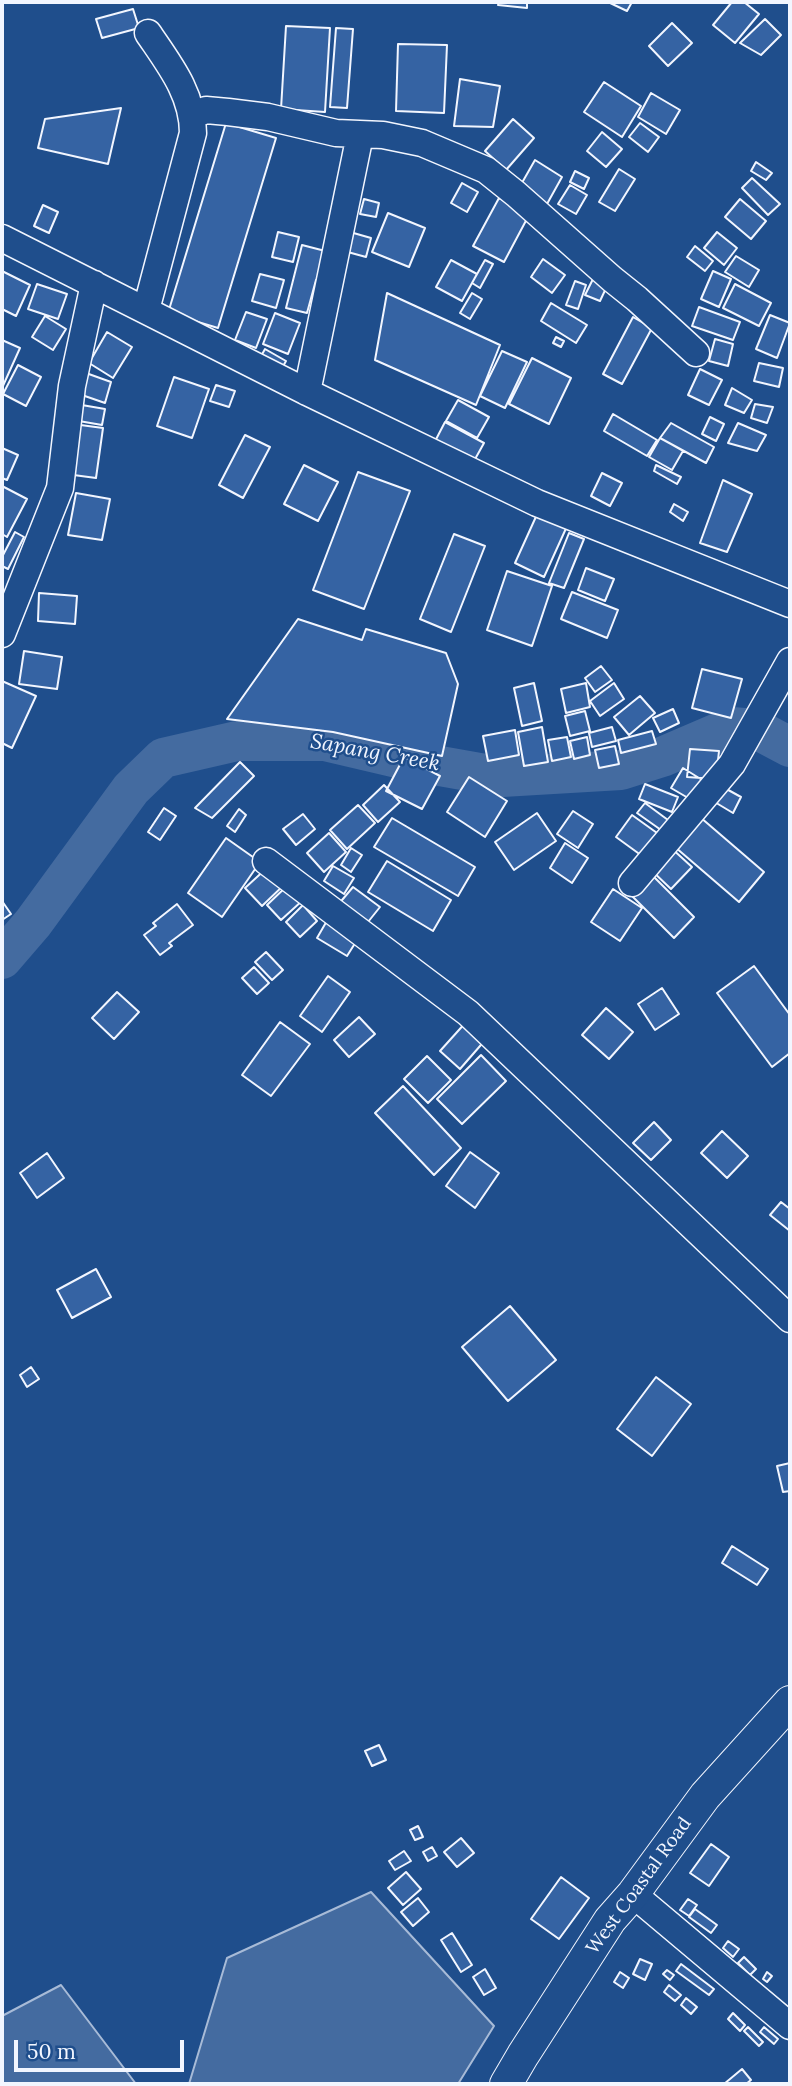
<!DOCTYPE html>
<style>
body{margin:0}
#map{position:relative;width:792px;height:2086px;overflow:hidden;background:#1f4e8c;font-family:Lora,serif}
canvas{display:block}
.frame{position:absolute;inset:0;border:4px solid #f2f6ff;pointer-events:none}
.scale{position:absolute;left:14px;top:2040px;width:170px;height:32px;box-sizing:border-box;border:4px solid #f2f6ff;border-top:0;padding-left:9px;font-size:21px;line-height:24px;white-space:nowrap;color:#f2f6ff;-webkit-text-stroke:5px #1f4e8c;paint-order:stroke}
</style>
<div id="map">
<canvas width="792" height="2086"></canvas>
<div class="frame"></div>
<div class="scale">50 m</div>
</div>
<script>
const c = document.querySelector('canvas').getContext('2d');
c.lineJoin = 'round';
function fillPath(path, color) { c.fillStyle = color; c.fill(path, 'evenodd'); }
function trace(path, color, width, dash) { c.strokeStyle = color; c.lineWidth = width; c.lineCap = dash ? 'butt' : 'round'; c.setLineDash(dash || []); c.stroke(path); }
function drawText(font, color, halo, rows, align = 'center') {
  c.font = font + ' Lora,serif'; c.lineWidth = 5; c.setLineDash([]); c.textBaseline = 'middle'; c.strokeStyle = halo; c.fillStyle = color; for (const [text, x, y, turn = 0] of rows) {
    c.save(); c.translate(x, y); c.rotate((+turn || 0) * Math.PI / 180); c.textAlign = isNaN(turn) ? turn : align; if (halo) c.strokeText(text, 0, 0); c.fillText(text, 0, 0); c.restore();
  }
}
const water = new Path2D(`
 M371 1892 494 2026 458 2084H189L227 1958Z
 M61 1985 136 2084H2V2016Z`);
fillPath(water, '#446ba0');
trace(water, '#a8bbd7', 2);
trace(new Path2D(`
 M2 959 33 923 131 789 163 758 237 741H325L406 760 502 777 621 770 662 757 732 727 756 729 790 747`), '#446ba0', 40);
const building = new Path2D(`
 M499 2H527V8L498 5Z
 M608 2H632L627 11Z
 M732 2H744L759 14 735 43 713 25Z
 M133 9 139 28 102 38 96 19Z
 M765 19 781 35 761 55 740 43Z
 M672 23 692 43 668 66 649 46Z
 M286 26 330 28 325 112 281 109Z
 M336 28 353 29 347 108 330 107Z
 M398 44 447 45 444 113 396 111Z
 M460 79 500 86 493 127 454 126Z
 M604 82 641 106 622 137 584 112Z
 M651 93 680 110 666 134 638 117Z
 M121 108 108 164 38 148 45 119Z
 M513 119 534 138 506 170 485 151Z
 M226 123 276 138 218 328 168 313Z
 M640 123 659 137 648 152 629 137Z
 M602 132 622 149 606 167 587 151Z
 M535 160 562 177 547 204 519 188Z
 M756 162 772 173 766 180 751 171Z
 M619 169 635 179 615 211 599 202Z
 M575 171 589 178 584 189 570 182Z
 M752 178 780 204 768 215 742 188Z
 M462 183 478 192 467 212 451 203Z
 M570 185 587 195 576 214 558 204Z
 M499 198 529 215 504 262 473 246Z
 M364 199 379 203 376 217 360 214Z
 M740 199 766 221 751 239 725 217Z
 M43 205 58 212 49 233 34 226Z
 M388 213 425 228 409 267 372 252Z
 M278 232 299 237 293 262 272 257Z
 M350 232 371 238 366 257 344 251Z
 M717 232 737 248 724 265 704 248Z
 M302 245 333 253 325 282 316 280 307 313 286 308Z
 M695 246 713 261 705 271 687 257Z
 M736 256 759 270 749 287 725 272Z
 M543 259 565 275 552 293 531 277Z
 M451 260 477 274 462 301 436 287Z
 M485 260 493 264 480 288 472 283Z
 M2 271 30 285 16 316 2 309Z
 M713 271 731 279 719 307 701 299Z
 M260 274 284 280 276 308 252 301Z
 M594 277 608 284 600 301 585 295Z
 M575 281 586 285 578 309 566 305Z
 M37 284 67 294 58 319 28 309Z
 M735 284 771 303 759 326 723 308Z
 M387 293 500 345 476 405 375 360Z
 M472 293 482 299 470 319 460 313Z
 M551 303 587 325 576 343 541 321Z
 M699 307 740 322 733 340 692 326Z
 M246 312 267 319 256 348 235 340Z
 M275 313 300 323 288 354 263 344Z
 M770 315 790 323 777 358 756 349Z
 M45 316 66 329 53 350 32 337Z
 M633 317 652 328 622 384 603 374Z
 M107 332 132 347 113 378 89 363Z
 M556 337 564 341 561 347 553 343Z
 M715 339 733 344 728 366 709 361Z
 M2 340 20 348 2 388Z
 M265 349 286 361 281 370 260 358Z
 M502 351 527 362 505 408 480 396Z
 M532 358 571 378 549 424 509 404Z
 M759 363 783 368 779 387 754 381Z
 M18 365 41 377 26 406 3 394Z
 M700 369 722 380 709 405 688 395Z
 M86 373 111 382 105 403 79 394Z
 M174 377 209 389 192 438 157 426Z
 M216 385 235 391 229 407 210 401Z
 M732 388 752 400 744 413 725 405Z
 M458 400 489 417 477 438 446 421Z
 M76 404 105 409 102 425 73 420Z
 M755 404 773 407 767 423 751 418Z
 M613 414 657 440 647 456 604 431Z
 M710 417 724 424 716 441 702 434Z
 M445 422 484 443 469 470 431 449Z
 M671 423 714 447 706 463 660 438Z
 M738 423 766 435 757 451 728 443Z
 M73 424 103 428 96 478 66 474Z
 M245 435 270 447 243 498 219 485Z
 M660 438 683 451 672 470 649 457Z
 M2 448 18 455 7 480 2 478Z
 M304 465 338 482 318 521 284 504Z
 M656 465 681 477 677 484 654 471Z
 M358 472 410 491 364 609 313 590Z
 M602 473 622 483 610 506 591 496Z
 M723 480 752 494 727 552 700 543Z
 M2 486 27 499 7 537 2 534Z
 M76 493 110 499 102 540 68 535Z
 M674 504 688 512 683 521 670 512Z
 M539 510 568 524 544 577 515 563Z
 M15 532 24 537 8 569 2 566V557Z
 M569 533 584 539 564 588 549 583Z
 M454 534 485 546 451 632 420 619Z
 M586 568 614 579 605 601 578 590Z
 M507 571 552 586 532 646 487 630Z
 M572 592 618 610 607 638 561 619Z
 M39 593 77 596 75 624 38 621Z
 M298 619 362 640 366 629 446 653 458 684 442 756 333 732 227 719Z
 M24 651 62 657 57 689 19 684Z
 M601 666 612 680 595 692 585 678Z
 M702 669 742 679 731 718 692 708Z
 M2 681 36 696 12 748 2 743Z
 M534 683 542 721 522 726 514 688Z
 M586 683 590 707 566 713 561 689Z
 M614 683 624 699 600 716 590 701Z
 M640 696 655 713 629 735 614 717Z
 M673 709 679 723 660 732 653 718Z
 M585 711 590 731 570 736 565 716Z
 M542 727 548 762 524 766 518 732Z
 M612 727 616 741 592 747 589 733Z
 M515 730 519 755 488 761 483 736Z
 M652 731 656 744 621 753 618 740Z
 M567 737 571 757 552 761 548 740Z
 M587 737 590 755 574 759 570 741Z
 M615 746 619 764 599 768 595 750Z
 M690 749 719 751 716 779 687 777Z
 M404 757 440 776 422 809 386 791Z
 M240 762 254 776 212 818 195 808Z
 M683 768 707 783 695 802 671 788Z
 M469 777 507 801 485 837 447 812Z
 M645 784 678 797 672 812 639 799Z
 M384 785 400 802 378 822 363 805Z
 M721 786 741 797 733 813 713 801Z
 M645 803 668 820 661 830 637 813Z
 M358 805 375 823 347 849 330 830Z
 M164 808 176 816 160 840 148 832Z
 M239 809 246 815 235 832 227 826Z
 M573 811 593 824 578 848 557 834Z
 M537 813 556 841 514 870 495 842Z
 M303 814 315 829 296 845 283 829Z
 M632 815 664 838 649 861 616 837Z
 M700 817 764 872 739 902 675 847Z
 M392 818 475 867 458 896 374 847Z
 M329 833 346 852 324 872 307 853Z
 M226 838 260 862 222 917 188 893Z
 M565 843 588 858 572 883 550 868Z
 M669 846 692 867 671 889 649 868Z
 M351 848 362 855 351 872 341 865Z
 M387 861 451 900 433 931 368 892Z
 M269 866 285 884 262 906 245 888Z
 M333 866 354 878 344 894 324 881Z
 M650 873 694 917 674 938 630 894Z
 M289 884 303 900 281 920 267 905Z
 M353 887 380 907 364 927 337 906Z
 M613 889 642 908 620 941 591 922Z
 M2 901 11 914 2 920Z
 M177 904 193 925 169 943 172 946 160 955 144 935 156 926 153 923Z
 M303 905 317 921 300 937 286 922Z
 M328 919 359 937 347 956 317 938Z
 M266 952 283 970 272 980 255 962Z
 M754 966 790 1015V1053L772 1067 717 993Z
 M254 967 269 983 257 994 242 978Z
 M328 976 350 992 322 1032 300 1016Z
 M662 988 679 1014 655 1030 638 1004Z
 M117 992 139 1012 114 1039 92 1018Z
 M606 1008 633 1032 609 1059 582 1035Z
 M359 1017 375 1034 349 1057 334 1040Z
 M467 1021 487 1038 460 1069 440 1051Z
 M280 1022 310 1044 271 1096 242 1075Z
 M481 1055 506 1081 462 1124 437 1099Z
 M427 1056 451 1080 428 1103 404 1079Z
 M403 1086 461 1148 434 1175 375 1113Z
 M654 1122 671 1140 651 1160 633 1143Z
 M722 1131 748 1156 727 1178 701 1153Z
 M470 1152 499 1173 475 1208 446 1186Z
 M47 1153 64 1178 37 1198 20 1173Z
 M781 1202 790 1209V1231L770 1215Z
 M96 1269 111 1297 72 1318 57 1290Z
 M510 1306 556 1360 508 1401 462 1347Z
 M31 1367 39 1379 27 1387 20 1375Z
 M656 1377 691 1404 652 1456 617 1429Z
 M790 1463V1491L783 1492 777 1466Z
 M732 1546 768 1569 757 1585 722 1563Z
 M379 1745 386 1760 372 1766 365 1751Z
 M418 1826 423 1837 415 1840 410 1830Z
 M461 1838 474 1853 457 1867 444 1852Z
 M711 1844 729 1857 709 1886 690 1873Z
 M432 1847 437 1856 428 1861 423 1852Z
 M404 1851 411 1861 395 1870 389 1861Z
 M406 1872 421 1889 403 1905 388 1888Z
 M561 1877 589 1898 559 1939 531 1919Z
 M418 1898 429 1912 413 1926 401 1912Z
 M688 1899 697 1905 689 1916 680 1910Z
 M695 1909 717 1925 711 1933 689 1917Z
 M452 1933 472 1965 461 1972 441 1940Z
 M728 1941 739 1949 733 1957 723 1948Z
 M744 1957 756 1969 750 1975 738 1963Z
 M640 1959 652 1964 645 1980 633 1974Z
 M681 1964 714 1989 709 1995 676 1971Z
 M485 1969 496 1988 484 1995 473 1977Z
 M667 1970 674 1975 670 1980 663 1974Z
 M620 1972 629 1978 623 1988 614 1982Z
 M767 1972 772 1976 767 1982 763 1979Z
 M669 1985 681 1995 675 2001 664 1992Z
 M686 1998 697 2007 691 2014 681 2005Z
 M733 2013 745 2025 740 2031 728 2019Z
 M748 2027 763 2042 759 2046 744 2031Z
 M764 2027 778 2039 774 2044 760 2032Z
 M742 2069 751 2080 746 2084H724Z`);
fillPath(building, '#3563a3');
trace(building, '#f2f6ff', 2);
const minor = new Path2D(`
 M193 115 206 110 228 112 268 117 336 133 383 135 422 143 486 170 516 194 612 279 637 299 696 353
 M2 238 307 392 537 503 790 604
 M146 310 193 133C193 94 169 64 148 33
 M307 392 360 135
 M2 634 60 488 72 386 94 284
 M266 861 468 1013 790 1319
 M632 883 732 764 790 661
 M633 1894 790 2026`);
const major = new Path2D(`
 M506 2084 523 2055 610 1920 633 1894 705 1796 790 1702`);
trace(minor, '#f2f6ff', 29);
trace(major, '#f2f6ff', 34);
trace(minor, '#1f4e8c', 26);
trace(major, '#1f4e8c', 32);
drawText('19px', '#f2f6ff', '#1f4e8c', [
 ["West Coastal Road",639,1886,-54]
]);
drawText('italic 21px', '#f2f6ff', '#1f4e8c', [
 ["Sapang Creek",375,753,10]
]);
</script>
